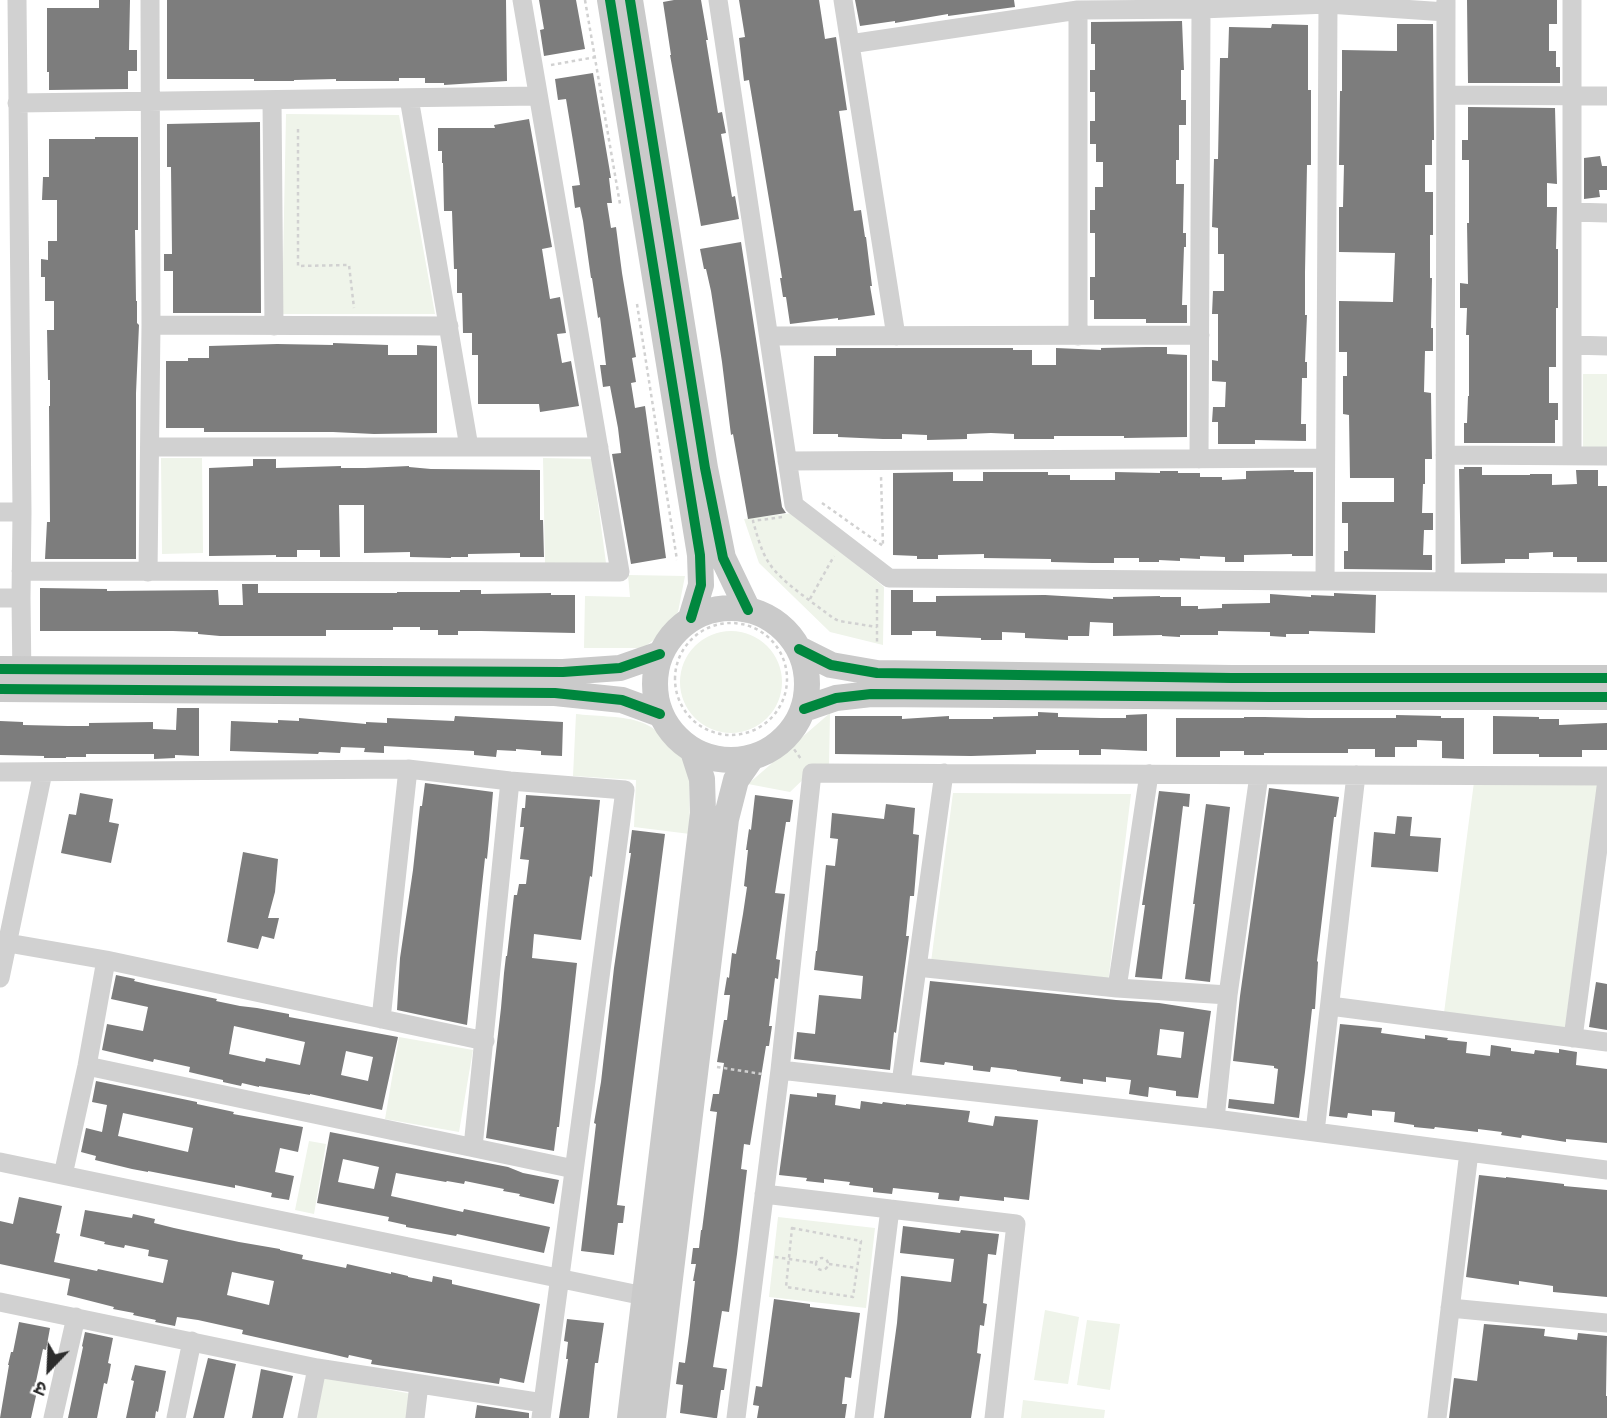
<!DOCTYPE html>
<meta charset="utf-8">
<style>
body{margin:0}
#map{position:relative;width:1607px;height:1418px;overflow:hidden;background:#fff;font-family:"Varela Round","Noto Sans Devanagari",sans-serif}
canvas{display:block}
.north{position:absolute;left:14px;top:1334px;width:70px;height:70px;-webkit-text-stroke:5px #fff;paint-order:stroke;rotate:203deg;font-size:19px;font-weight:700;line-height:28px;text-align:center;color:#2c2c2c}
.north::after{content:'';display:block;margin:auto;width:24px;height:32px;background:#2c2c2c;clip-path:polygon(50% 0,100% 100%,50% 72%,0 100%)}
</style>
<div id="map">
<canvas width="1607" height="1418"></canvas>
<div class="north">उ</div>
</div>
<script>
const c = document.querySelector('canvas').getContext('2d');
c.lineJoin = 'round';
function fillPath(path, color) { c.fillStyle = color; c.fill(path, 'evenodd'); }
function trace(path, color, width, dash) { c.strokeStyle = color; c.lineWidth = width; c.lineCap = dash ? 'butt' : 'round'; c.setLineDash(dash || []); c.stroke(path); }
fillPath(new Path2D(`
 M286 114 399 115 435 314H282Z
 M1583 374H1607V452H1583Z
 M161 458H202L203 553 162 554Z
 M543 458 592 459 606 563H545Z
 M793 513 884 587 883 645 830 632 759 563 744 519Z
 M628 575 685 576 678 612 660 635 643 648H584L585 596 630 597Z
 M680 682a51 51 0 1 1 102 0a51 51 0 1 1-102 0Z
 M830 713 829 767 813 770 790 792 748 784Z
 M576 714C592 716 622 716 637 721 659 727 674 747 689 763L690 834 634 827 636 780 573 776Z
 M1474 782 1598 785 1565 1028 1444 1013Z
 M953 793 1131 794 1108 983 931 962Z
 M399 1037 473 1050 459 1132 385 1119Z
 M309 1141 326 1144 314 1214 295 1210Z
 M778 1217 875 1228 866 1308 769 1297Z
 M1045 1310 1079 1317 1068 1384 1034 1380Z
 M1087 1320 1120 1324 1110 1390 1077 1385Z
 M323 1377 412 1394 408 1418H314Z
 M1023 1400 1105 1410 1104 1418H1021Z`), '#eff4ea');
fillPath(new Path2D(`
 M99 0H130L129 50H137V71H128V89L49 90V72H47V8H99Z
 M167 0H506L507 81 444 85V83H425V78H399V81H336V79L294 80V81H254V79H167Z
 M539 0H576L585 49 544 56 540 30 544 29Z
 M674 0H701L708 40H706L718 113 722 112 726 133 721 134 732 197 735 196 739 219 701 226 670 55H671L663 2Z
 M739 0H819L825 39 836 37 847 110 839 111 854 211 861 210 865 237H866L872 286H870L875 315 838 320V318L790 324 786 297H783L780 278H782L777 247 749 80 744 81 739 38 745 37Z
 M855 0H1014L1015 7 948 16V14L895 23V21L860 26Z
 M1467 0H1557V24H1549V51H1556V67H1560V83H1468Z
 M1182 21 1184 70H1181V100H1186V125H1179V160H1176V184H1184L1183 233H1186V247H1184L1182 305H1187V323H1146V319H1094V300H1090V277H1095V233H1090V210H1095V187H1103V162H1096V144H1090V121H1095V92H1090V70H1095V44H1091V22Z
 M1272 24 1308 25V90H1311V165H1307L1305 272V315H1307L1305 362H1307V378H1302L1301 424H1306V441L1255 440V444H1218V422H1212L1213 407H1225L1226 382 1212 381V360L1218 361V314H1212L1213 291H1224V254H1218V228L1212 227 1214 159H1218L1220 58H1228L1229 27 1271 28Z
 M1397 24H1433L1434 140H1432V165H1425V192H1433V235H1430V278H1432L1431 328H1433V351H1425L1424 392 1431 393 1432 459H1425V484H1423L1422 513H1433V530H1424L1423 555H1432V570L1344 569V551H1348V523H1342V502H1394V478H1350L1349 415 1343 414V376H1347V352H1339V301L1393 302 1395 253 1339 252V207H1343L1344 165H1339L1340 91H1342V50L1397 51Z
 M593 73 611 178H609L612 203H607L611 228 616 227 622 273 636 357 632 358 636 382 631 383 635 408 645 406 666 558 631 564 612 454 621 453 618 428 610 386 603 387 600 365H606L600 317 598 318 592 278H591L583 221 580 207 575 208 572 186 580 185 573 141 566 99 558 100 555 79Z
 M1468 107 1555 108 1557 184 1547 183V207H1557L1556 249H1558V308H1556V367H1549V403H1558V420H1555V443H1464V423H1467L1468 396H1469V335H1466L1467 308H1460V283L1468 284 1467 223H1469V160H1462V140H1468Z
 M529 119 552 247 542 249 550 299 560 297 566 333 557 334 562 363 571 361 579 406 540 412 539 404H478V355H472V333H463L462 293H457V269H454L452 211H444L443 163H442V151H438V128H495L494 125Z
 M260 122 261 313H173V271H164V254H172L171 167H167V124Z
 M95 137H138V230H135L136 301H137V323L139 325 136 393V559H45L47 522H50L49 406H50V380H48L47 330H54V301H45V277H41V259L48 260V241H57V200H42L43 177H49V139H95Z
 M1600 156 1602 166H1607V190H1599L1600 197 1584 199V158Z
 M741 242 782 507 786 513 748 519 733 434 731 435 722 362 711 291 706 269H704L700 249Z
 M333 343 388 345V355H417V345L437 346V433L374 434 333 432H204V428H166V361H188V358H209V346L277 344 333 345Z
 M1146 347H1167V354L1187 355V437L1124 438V436H1054V439H1014V434L991 433 967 434V439L927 440V435L902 434V439H883L838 437V434H813L814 356H836V348H1013V350H1032V365H1056V348L1101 350V348Z
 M253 459H276V468L341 466V468H365L409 466V467L431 469 540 470V520H543L544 557H520V553L468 554V557H451V558L410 557V552L364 553V505H339L340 557H320V550H297V557H276V555L209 556V468L253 466Z
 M1464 467H1482V475H1530V474H1552V485L1577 484 1576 470H1598V486H1607V562H1577V557H1553V552L1529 553V559H1505V563L1461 564 1459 469H1464Z
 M1294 470V472H1313V556H1292V554L1244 555V562H1225V557L1200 556V559L1180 558V561L1159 560V562H1139V558H1114V563H1092L1051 562V559L984 558V554L938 555V559H917V556L893 555V473L953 472V481H983V472H1048V475H1070V480H1115V472L1160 473V471H1178V473H1200V477H1222V480L1246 479V471Z
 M242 584H258V593H397V592H460V590H481V594L551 593V595H575V633L481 631H458V635H438V630H420V627H393V630H326V636H220L198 634V632L173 631H40V588L107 589V591L218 590 219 605H243Z
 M891 590H913V602H936V596L1045 595 1113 599V597L1160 596V597H1181V606H1198V609L1222 608V604L1270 603V594L1311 597V595L1334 596V593L1376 595 1375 633 1309 631V634H1286V637L1270 636V632L1218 631V635H1180V637L1162 636V635L1113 636V623L1090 622 1089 636H1068V640L1025 638V633L1002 632V640H981V638L936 636V631H912V635H891Z
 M177 708H199V756L175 755V758L154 759V754H86V757H66V758H44V756L0 755V721L23 722V725L68 726H89V723L153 722V729L176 730Z
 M1038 712 1058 713V717L1101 718H1126V715L1147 714V751L1101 749V755H1079V750H1036V754L971 756 835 754V716H902V719L949 716V719H993V717L1038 716Z
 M1396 715 1441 716V718H1464V759L1442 758V741L1417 740V747H1395V757H1375V749H1348V753H1264V755H1244V751H1220V757H1176V718H1244V717H1264L1309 718H1396Z
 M455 716 563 722 562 756 541 755V751L516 749V751L497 750 496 757 474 755V751L384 746V753L364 752 365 748 341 747 340 753 319 752 318 754 230 751 231 721 278 723V720L299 721V718L366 724V722L387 723V718L454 721Z
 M1493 716 1539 717V719H1559V725L1607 723V750H1582V757H1539V754H1493Z
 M425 783 493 792 489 839 487 859 485 858 467 1025 397 1010 400 958 413 870 420 806H422Z
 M1269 788 1339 797 1336 817H1334L1317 961 1318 962 1315 1009H1312L1305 1072 1299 1118 1228 1108 1229 1099 1274 1104 1278 1069 1274 1068V1066L1233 1061 1240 996Z
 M1159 791 1190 794 1189 807 1183 806 1162 979 1135 977 1145 905H1142Z
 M80 793 113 799 109 822 119 824 111 863 61 853 69 814 76 815Z
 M526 795 600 800 592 877 590 876 581 940 534 934 532 958 577 963 559 1127H557L554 1151 486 1138 501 1008 504 973 506 956H507L514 895H517L519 884H526L529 860 520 859 524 827H520L522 808H525Z
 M755 795 793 800 790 822H786L775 893 785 894 776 959 780 960 778 979 775 978 769 1026H772L769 1046H766L750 1145 744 1144 741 1169 747 1170 737 1254 729 1312 722 1311 713 1367 727 1369 724 1390H721L717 1418H714L680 1413 683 1385 676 1384 679 1362 685 1363 689 1334 695 1281H693L696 1264H691L693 1248H699L701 1230H702L717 1112 710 1111 713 1094H719L724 1063 717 1062 724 1020H727L730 995H724L727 977 729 978 732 953 736 954 743 914 747 887 744 886 748 850H746L749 829 751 830Z
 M886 804 915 808 913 834 919 835 914 896H910L906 936H909L896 1033 894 1032 890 1070 794 1059 797 1032 815 1034 819 995 861 999 863 976 814 970 816 951H817L826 865 835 866 838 839 830 838 832 813 884 819Z
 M1206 804 1230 807 1210 982 1185 979 1195 904H1193Z
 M1397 816 1412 817 1410 836 1441 838 1438 872 1371 867 1374 832 1395 834Z
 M632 830 665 834 617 1205 625 1206 623 1223H618L614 1255 581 1251 596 1124 594 1123 601 1082 614 968 631 853H629Z
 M243 852 278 859 275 892 268 918H279L274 939 262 936 258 949 227 942Z
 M116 975 135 979 134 981 151 985 217 999 216 1001 240 1006 257 1008 289 1014V1017L398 1037 382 1110 310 1094V1095L259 1086V1087L242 1083 241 1086 223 1082V1080L189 1072 190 1067 154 1059 153 1062 102 1050 107 1024 143 1031 148 1007 111 999ZM234 1026 305 1042 300 1065 266 1058 265 1062 229 1054ZM346 1051 373 1057 368 1081 341 1075Z
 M930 981 1116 1000 1159 1003 1211 1011 1198 1098 1176 1096V1091L1149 1087 1148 1097 1129 1094 1131 1080 1106 1077V1082L1083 1079V1084L1060 1081 1061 1077 1017 1071V1070L991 1067 990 1072 973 1070V1066L945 1062 944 1065 920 1062ZM1160 1029 1184 1032 1181 1058 1157 1055Z
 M1596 982 1607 984V1030L1589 1027Z
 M1340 1024 1382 1028 1381 1033 1425 1039V1035L1448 1038 1447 1040 1467 1042 1466 1053 1490 1056 1491 1045 1511 1048V1051L1534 1054 1535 1050 1559 1053V1049L1577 1052 1576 1065 1607 1069V1143L1566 1139V1142L1522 1135 1521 1138 1501 1135 1502 1132 1478 1129V1132L1435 1127 1434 1129 1414 1127V1125L1394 1122 1395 1112 1372 1110V1116L1348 1113 1347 1118 1329 1116Z
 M96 1081 197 1102V1104L234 1112 233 1114 303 1127 298 1152 280 1148 275 1172 294 1176 289 1200 271 1197 272 1193 235 1185V1188L148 1171V1172L132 1169 95 1160 96 1156 81 1152 86 1128 102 1132 107 1105 92 1102ZM123 1113 193 1128 188 1152 118 1136Z
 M817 1093 836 1095 835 1105 860 1109 861 1101 882 1104 883 1102 906 1105V1104L970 1111 968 1122 993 1126 995 1116 1038 1120 1029 1200 1004 1197V1201L960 1196 959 1201 938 1199 939 1193 893 1188 892 1194 873 1192V1188L849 1185 850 1182 824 1179V1183L806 1181 807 1178 779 1175 790 1094 817 1097Z
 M330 1132 508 1167 523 1173 559 1180 554 1204 519 1196 520 1194 503 1191 504 1189 465 1181 464 1184 447 1181 446 1182 396 1173 391 1196 463 1212 464 1209 550 1227 544 1253 457 1234 456 1236 406 1227V1225L388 1221 389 1217 317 1203ZM343 1159 379 1167 374 1189 338 1182Z
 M1479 1175 1506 1178V1177L1564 1184V1186L1607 1190V1297L1553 1292V1286L1519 1281V1285L1466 1277Z
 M19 1197 62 1206 56 1233 60 1234 54 1262 97 1271 98 1269 163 1283 168 1260 148 1256 149 1250 125 1245 124 1248 104 1244 105 1242 80 1236 85 1210 132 1218 133 1214 155 1219 154 1223 174 1228 239 1242 280 1249V1250L303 1255 302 1259 346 1268 347 1264 391 1274V1272L408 1276V1277L432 1282 433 1276 452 1280V1284L540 1304 524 1383 500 1378 499 1384 371 1364 372 1360 349 1355 348 1358 327 1353 242 1334 243 1330 198 1320 177 1317 175 1326 155 1322 156 1320 133 1315 134 1313 113 1309 114 1307 67 1295 70 1279 0 1264V1221L13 1224ZM232 1272 274 1281 269 1305 227 1295Z
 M903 1226 960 1233 961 1230 999 1234 996 1255 988 1254 983 1303 987 1304 984 1326 980 1325 977 1353 981 1354 971 1418H884L897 1323 901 1276 951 1282 954 1259 900 1253Z
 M774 1299 810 1304V1307L860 1313 851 1378 845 1377 842 1404H847L845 1418H757L759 1406 753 1405 756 1386 762 1387Z
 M567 1319 604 1323 598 1363H595L589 1418H559L568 1359H566L568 1342 564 1341Z
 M19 1322 50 1328 46 1350 43 1349 35 1386 38 1387 31 1418H0L9 1365H8L11 1352H13Z
 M1484 1324 1545 1329 1544 1336 1577 1340 1578 1333 1607 1336 1606 1396H1607V1418H1449L1454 1378 1477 1381Z
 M85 1332 113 1338 108 1363 111 1364 109 1375 107 1384 104 1383 97 1418H68L83 1347 82 1346Z
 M208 1358 236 1364 224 1418H193Z
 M135 1365 166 1371 158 1412 156 1411 155 1418H126L134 1381 131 1380Z
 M261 1369 293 1376 283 1418H252Z
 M477 1405 529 1413V1418H475Z`), '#7d7d7d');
trace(new Path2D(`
 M585 0 620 204
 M551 65 596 57
 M298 129V266L349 265 354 308
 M637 304 677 560
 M822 503 883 546 881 476
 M782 517 753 521C757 535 761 551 769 563 781 582 814 603 833 618L839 621 877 627
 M877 589V642
 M810 599 834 556
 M675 679a56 56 0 1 1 112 0a56 56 0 1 1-112 0Z
 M786 738 801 759
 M717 1067 762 1074
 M792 1228 861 1241 853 1297 786 1287Z
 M775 1257 816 1263
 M816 1264a6 6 0 1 1 12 0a6 6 0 1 1-12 0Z
 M829 1264 857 1268`), '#d1d1d1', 2.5, [3.5, 3.5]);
trace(new Path2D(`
 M17 0 22 512 21 598 22 681
 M718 0 794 505 889 578 1607 583
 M843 0 896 336
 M1078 10V336
 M850 44 1078 10 1201 9 1328 4 1446 12
 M1446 95 1607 96
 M409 98 469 447
 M272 100 274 326
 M17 103 538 96
 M1572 212 1607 213
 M151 325 449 326
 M769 336 1200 335
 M1572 345 1607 346
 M150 447H599
 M1445 455 1607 456
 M1572 456V0
 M1199 459 1201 9
 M787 461 1325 458
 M0 512H22
 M21 571 620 572 522 0
 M148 572 151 325 150 0
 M1325 581 1328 4
 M1445 582 1446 1
 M0 598H21
 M0 772 408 769 510 781 625 790 541 1418
 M8 943 106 960 485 1041
 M917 967 1117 988 1228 995
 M0 978 43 772
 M1117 988 1149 774
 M1330 1006 1607 1042
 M381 1019 408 769
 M1573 1038 1607 780
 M87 1066 574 1169
 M780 1070 1215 1119 1607 1170
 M901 1083 944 773
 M1215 1119 1228 995 1259 775
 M1315 1132 1356 775
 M473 1147 510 781
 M0 1162 644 1296
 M63 1175 87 1066 106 960
 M764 1194 1016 1224 994 1418
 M0 1302 317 1368 543 1403
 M1450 1308 1607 1323
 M53 1418 76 1317
 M176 1418 192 1341
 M307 1418 317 1368
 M415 1418 419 1384
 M736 1418 780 1070 812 773 1607 776
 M864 1418 890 1209
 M1437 1418 1469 1152`), '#d1d1d1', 19);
trace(new Path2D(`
 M610 0 700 555 701 585 691 618
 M630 0 705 468 723 558 748 610
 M655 684a76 76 0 1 1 152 0a76 76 0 1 1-152 0Z
 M799 649 831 665 877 673 1232 678H1607
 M0 669 563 672 620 668 660 654
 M0 689 555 693 622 700 660 714
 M804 709 836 698 871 694 1270 697H1607
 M630 1418 703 813 702 779 693 751
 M653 1418 726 819 736 780 752 757`), '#cacaca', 26);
trace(new Path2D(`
 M610 0 700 555 701 585 691 618
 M630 0 705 468 723 558 748 610
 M799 649 831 665 877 673 1232 678H1607
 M0 669 563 672 620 668 660 654
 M0 689 555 693 622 700 660 714
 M804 709 836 698 871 694 1270 697H1607`), '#00873e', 10);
</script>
